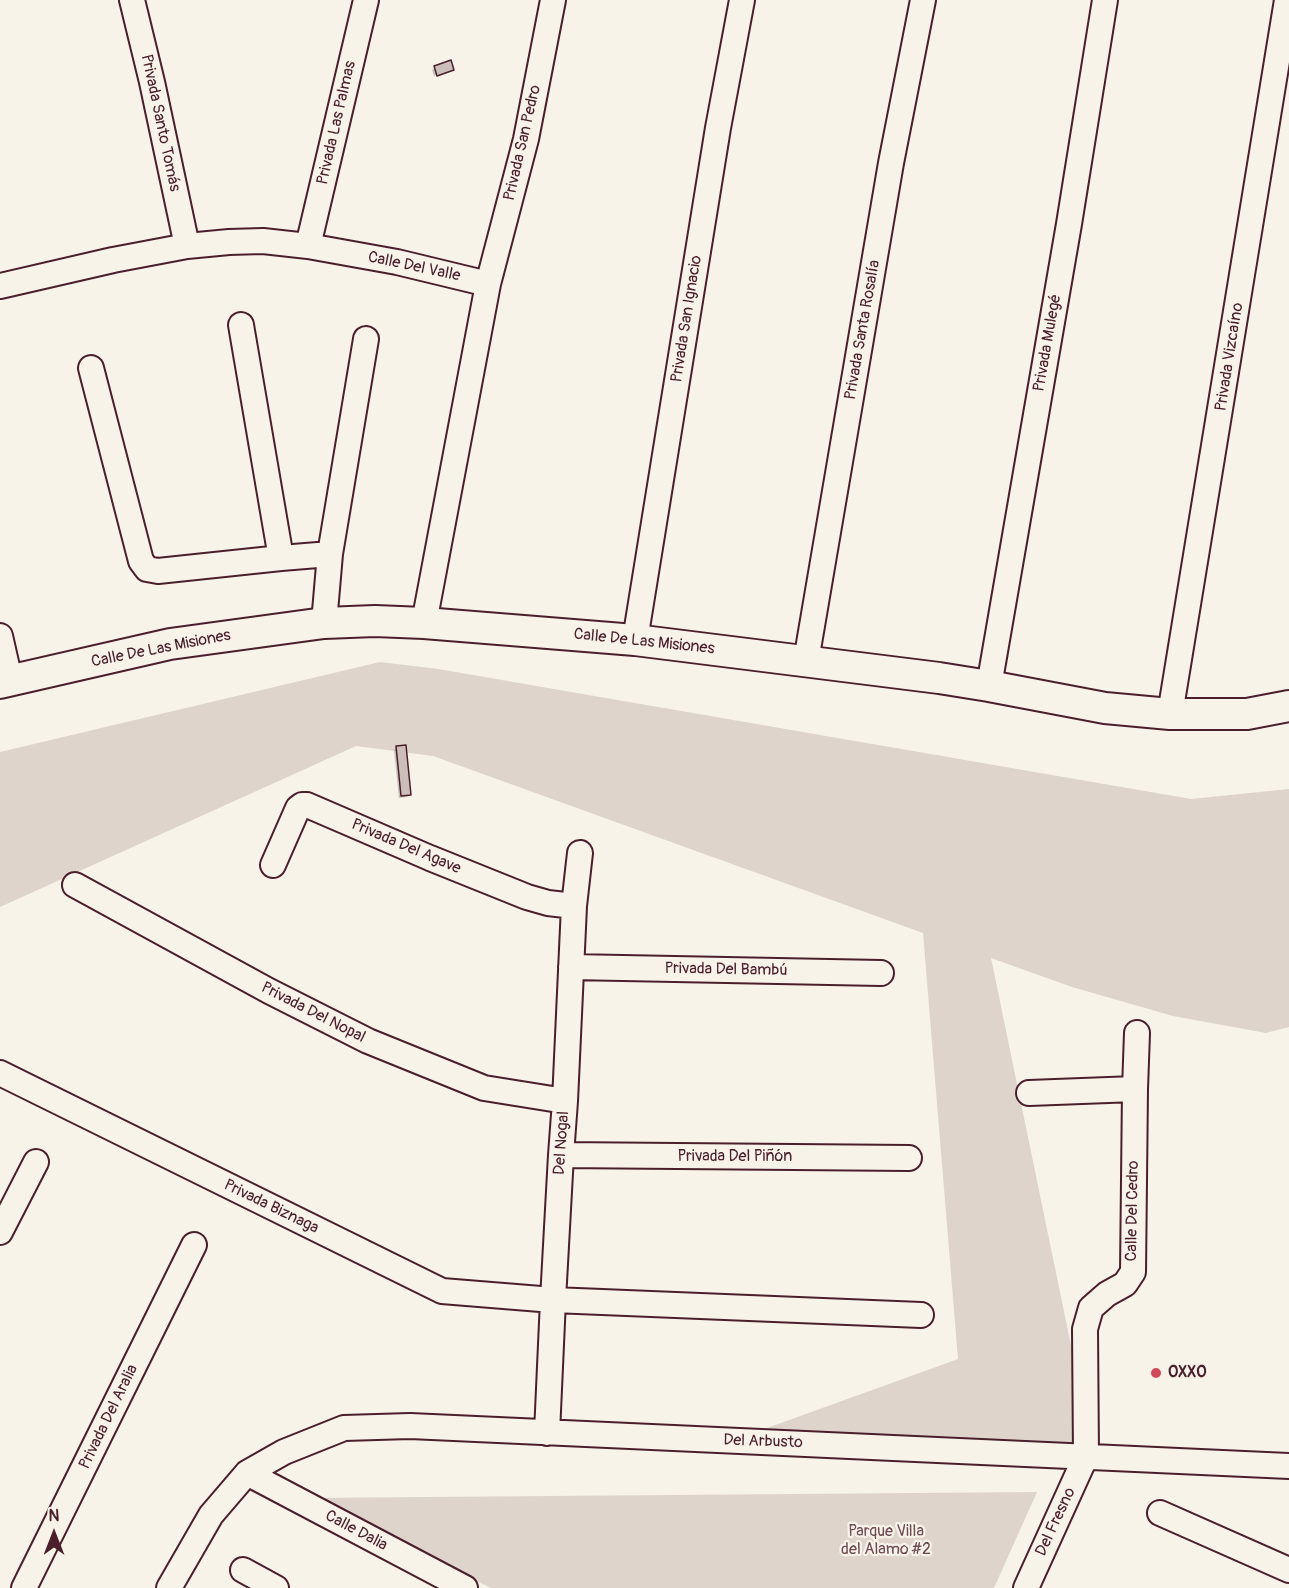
<!DOCTYPE html>
<meta charset="utf-8">
<style>
body{margin:0}
#map{position:relative;width:1289px;height:1588px;overflow:hidden;background:#f7f3e8;font-family:Pangolin,sans-serif}
canvas{display:block}
.north{position:absolute;left:24px;top:1504px;width:60px;height:60px;-webkit-text-stroke:4px #f7f3e8;paint-order:stroke;rotate:0deg;font-size:16px;font-weight:700;line-height:24px;text-align:center;color:#4a1f2b}
.north::after{content:'';display:block;margin:auto;width:21px;height:27px;background:#4a1f2b;clip-path:polygon(50% 0,100% 100%,50% 72%,0 100%)}
</style>
<div id="map">
<canvas width="1289" height="1588"></canvas>
<div class="north">N</div>
</div>
<script>
const c = document.querySelector('canvas').getContext('2d');
c.lineJoin = 'round';
function fillPath(path, color) { c.fillStyle = color; c.fill(path, 'evenodd'); }
function trace(path, color, width, dash) { c.strokeStyle = color; c.lineWidth = width; c.lineCap = dash ? 'butt' : 'round'; c.setLineDash(dash || []); c.stroke(path); }
function drawText(font, color, halo, rows, align = 'center') {
  c.font = font + ' Pangolin,sans-serif'; c.lineWidth = 4.5; c.setLineDash([]); c.textBaseline = 'middle'; c.strokeStyle = halo; c.fillStyle = color; for (const [text, x, y, turn = 0] of rows) {
    c.save(); c.translate(x, y); c.rotate((+turn || 0) * Math.PI / 180); c.textAlign = isNaN(turn) ? turn : align; if (halo) c.strokeText(text, 0, 0); c.fillText(text, 0, 0); c.restore();
  }
}
fillPath(new Path2D(`
 M380 662 438 669 1191 799 1289 789V1027L1266 1033 1173 1016 1072 987 991 958 1086 1418V1456L731 1441 958 1359 923 933 433 756 356 746 0 907V752Z
 M1037 1492 994 1588H491L305 1498Z`), '#ded4cc');
fillPath(new Path2D(`
 M435 68 451 69 434 76 432 70Z
 M397 747 410 795 407 797 399 798 394 750Z`), '#0003');
const building = new Path2D(`
 M451 60 454 70 437 76 434 66Z
 M406 745 411 795 401 796 396 746Z`);
fillPath(building, '#ccbfb9');
trace(building, '#4a1f2b', 1.5);
const minor = new Path2D(`
 M132 0 152 82 187 246
 M308 246 366 0
 M0 286 113 260 187 246 229 242 263 241 308 246 397 262 488 284
 M241 325 281 558
 M91 368 141 561 147 569 158 571 281 558 330 554
 M324 623 330 554 366 339
 M424 623 488 284 526 139 553 0
 M0 636 10 680
 M635 640 718 128 742 0
 M806 661 891 163 923 0
 M989 686 1069 224 1105 0
 M1170 714 1287 0
 M273 865 298 808 302 805H307L430 858 527 897 548 903 574 906
 M75 885 269 991 368 1041 484 1088 565 1101
 M571 967 881 973
 M0 1073 442 1291 553 1300 921 1315
 M1029 1093 1135 1089
 M561 1155 909 1158
 M0 1232 36 1162
 M547 1433 553 1300 561 1155 565 1101 574 906 580 853
 M247 1473 465 1588
 M1160 1513 1289 1570
 M243 1570 276 1588
 M24 1588 194 1245
 M169 1588 211 1515 247 1473 284 1452 344 1428 410 1426 1289 1466
 M1026 1588 1086 1456 1085 1329 1091 1308 1107 1294 1125 1284 1133 1272 1135 1089 1137 1033`);
const tertiary = new Path2D(`
 M0 683 170 644 324 623 375 621 424 623 635 640 939 678 989 686 1105 708 1170 714H1247L1289 706`);
trace(minor, '#4a1f2b', 28);
trace(tertiary, '#4a1f2b', 34);
trace(minor, '#f7f3e8', 24);
trace(tertiary, '#f7f3e8', 30);
for (const [x, y, r, color] of [
 [1156,1373,6,"#d1495b"]
]) { const dot = new Path2D(); dot.arc(x, y, r, 0, 2 * Math.PI); c.fillStyle = color; c.fill(dot); trace(dot, '#f7f3e8', 2); }
drawText('16px', '#4a1f2b', '#f7f3e8', [
 ["Privada Santo Tomás",160,123,78],
 ["Privada Las Palmas",337,123,-77],
 ["Privada San Pedro",523,143,-77],
 ["Calle Del Valle",414,267,12],
 ["Privada San Ignacio",687,319,-81],
 ["Privada Santa Rosalía",863,330,-80],
 ["Privada Mulegé",1048,343,-80],
 ["Privada Vizcaíno",1230,357,-81],
 ["Calle De Las Misiones",644,642,6],
 ["Calle De Las Misiones",161,649,-11],
 ["Privada Del Agave",406,847,23],
 ["Privada Del Bambú",726,970,1],
 ["Privada Del Nopal",313,1013,27],
 ["Del Nogal",562,1143,-86],
 ["Privada Del Piñón",735,1157],
 ["Privada Biznaga",271,1207,26],
 ["Calle Del Cedro",1133,1211,-89],
 ["Privada Del Aralia",109,1417,-64],
 ["Del Arbusto",763,1442,2],
 ["Del Fresno",1056,1522,-65],
 ["Calle Dalia",356,1531,28]
]);
drawText('bold 16px', '#4a1f2b', '#f7f3e8', [
 ["OXXO",1168,1373]
], 'left');
drawText('16px', '#6f4c53', '#f7f3e8', [
 ["Parque Villa",886,1532],
 ["del Alamo #2",886,1550]
]);
</script>
